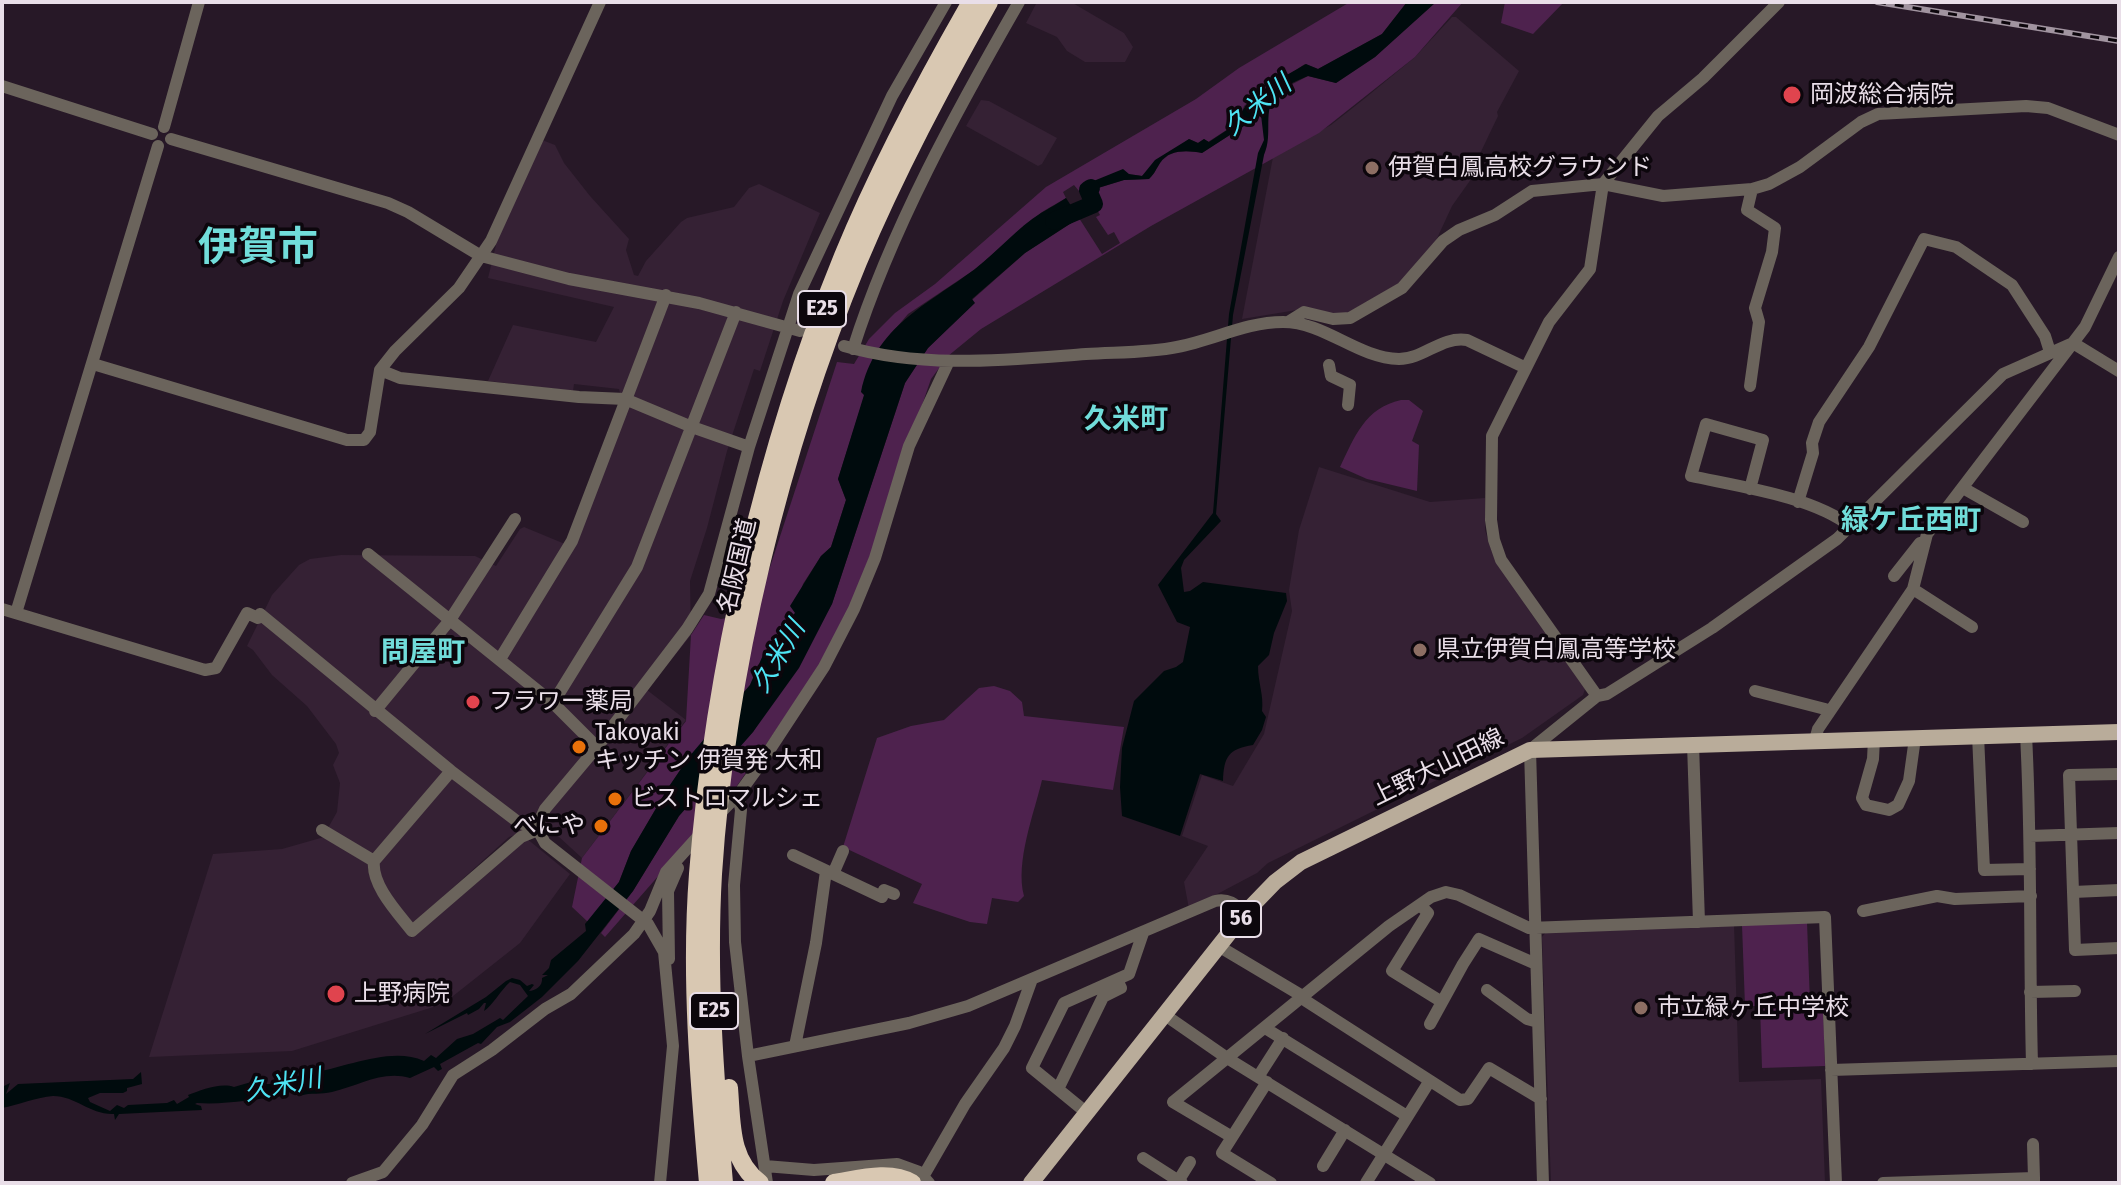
<!DOCTYPE html>
<meta charset="utf-8">
<style>
body{margin:0}
#map{position:relative;width:2121px;height:1185px;overflow:hidden;background:#271827;font-family:"Fira Sans Condensed",sans-serif}
canvas{display:block}
.frame{position:absolute;inset:0;border:4px solid #e9dee8;pointer-events:none}
</style>
<div id="map">
<canvas width="2121" height="1185"></canvas>
<div class="frame"></div>
</div>
<script>
const c = document.querySelector('canvas').getContext('2d');
c.lineJoin = 'round';
function fillPath(path, color) { c.fillStyle = color; c.fill(path, 'evenodd'); }
function trace(path, color, width, dash) { c.strokeStyle = color; c.lineWidth = width; c.lineCap = dash ? 'butt' : 'round'; c.setLineDash(dash || []); c.stroke(path); }
function drawText(font, color, halo, rows, align = 'center') {
  c.font = font + ' "Fira Sans Condensed","Noto Sans JP",sans-serif'; c.lineWidth = 7; c.setLineDash([]); c.textBaseline = 'middle'; c.strokeStyle = halo; c.fillStyle = color; for (const [text, x, y, turn = 0] of rows) {
    c.save(); c.translate(x, y); c.rotate((+turn || 0) * Math.PI / 180); c.textAlign = isNaN(turn) ? turn : align; if (halo) c.strokeText(text, 0, 0); c.fillText(text, 0, 0); c.restore();
  }
}
fillPath(new Path2D(`
 M1037 2H1071L1124 33 1133 47 1125 62H1085L1067 51 1057 37 1026 23Z
 M1452 17H1456L1519 71 1497 112 1498 116 1476 162 1474 175 1452 206 1433 247 1398 284 1348 313 1331 314 1309 308 1242 319 1273 157 1331 125 1364 99 1415 57Z
 M981 100 989 101 1057 138 1042 164 1038 166 966 126Z
 M542 140 555 145 564 163 590 196 629 239 626 250 634 275 638 276 646 261 681 222 687 218 734 207 749 188 759 184 820 213 783 301 760 371 754 369 727 451 707 528 690 581 691 635 647 690 686 720 582 858 546 825 509 837 413 924 408 922 379 878 378 868 328 828 337 812 340 783 333 765 339 753 336 744 307 706 272 675 253 650 247 646 272 595 299 565 310 559 341 555 475 556 496 566 520 529 524 527 565 544 625 414 619 389 574 384 573 391 488 381 513 325 596 342 614 307 488 278 497 241Z
 M1319 467 1430 502 1485 498V530L1492 552 1526 606 1585 689 1583 695 1522 738 1268 863 1257 873 1189 909 1184 882 1208 846 1182 836 1202 775 1233 786 1264 734 1292 611 1289 590 1299 530Z
 M324 837 370 865 368 870 370 876 411 938 518 840 526 838 570 874 520 943 443 1004 292 1051 149 1057 213 854 282 849Z
 M1734 924 1739 1082 1821 1079 1825 1183H1551L1542 937 1547 931Z`), '#352134');
fillPath(new Path2D(`
 M1350 2H1407L1382 34 1318 69 1305 64 1257 95 1244 106 1239 122 1208 142 1204 139 1198 143 1189 139 1142 176C1119 172 1098 179 1079 191L1074 185 1063 192 1066 198 1042 212 974 270 908 314 880 347 838 479 846 500 831 547 821 556 803 584 795 613 764 653 750 685 689 757 668 788 631 851 619 882 588 922 572 907 582 858 686 721 691 635 704 615 721 619 755 613 837 362 854 364 869 339 895 313 935 284 1046 187 1196 99 1239 68Z
 M1436 2H1463L1415 57 1319 133 1151 226 981 329 948 356 931 379 872 551 849 609 821 666 736 787 605 937 601 933 633 891 679 816 753 732 832 604 905 383 928 348 974 303 972 300 1025 253 1079 218 1102 254 1120 243 1114 232 1108 235 1096 217 1100 215 1094 204 1098 188 1124 180 1149 179C1155 173 1156 169 1160 163 1169 149 1188 150 1202 153L1268 110 1279 91 1308 76 1336 83 1375 57Z
 M1505 2H1564L1533 34 1501 23Z
 M1401 400H1409L1423 411 1412 441 1419 445 1417 491 1367 479 1340 467C1355 436 1365 408 1401 400Z
 M994 686 1010 691 1022 702 1024 716 1124 727 1113 790 1042 780C1034 814 1015 862 1024 896L1018 902 992 898 987 924 970 922 913 903 922 884 843 847 877 738 911 726 944 720 979 688Z
 M1807 922 1810 1003H1823L1825 1066 1762 1068 1760 1006H1745L1742 925Z`), '#4e224e');
fillPath(new Path2D(`
 M1407 2H1436L1375 57 1336 83 1308 76C1299 80 1285 85 1278 92 1261 110 1274 133 1264 155L1233 315 1216 514 1221 521 1184 560 1181 568 1184 592 1190 591 1203 582 1286 593 1287 601 1274 633 1269 655 1258 666C1258 683 1264 695 1262 711L1266 717 1262 730 1253 745C1228 749 1224 757 1223 781L1200 774 1180 836 1122 816 1120 787 1122 748 1134 701 1164 671 1176 667 1183 662 1190 627 1177 622 1158 585 1213 513 1229 314 1258 153 1264 140 1261 115 1202 153C1188 150 1169 149 1160 163 1156 169 1155 173 1149 179L1124 180 1098 188 1094 204 1089 206 1079 191 1096 180 1123 169 1129 174 1142 176 1155 160 1189 139 1198 143 1204 139 1209 142 1239 122C1240 98 1286 76 1306 64L1318 69 1382 34Z
 M1066 198 1079 218 1025 253 972 299 975 303 928 348 905 383 832 604 799 668 753 732 679 816 633 891 578 961 542 997 510 1022 497 1027 481 1044 478 1043 440 1064 442 1069 438 1071 434 1067 410 1078C382 1070 359 1086 332 1092 321 1095 311 1092 300 1096L288 1091 283 1096C254 1099 226 1105 197 1103L195 1104 201 1106 202 1110 119 1114 115 1120 114 1114C90 1115 76 1096 53 1096 37 1097 18 1105 2 1108V1087L10 1083 6 1094 18 1084 133 1079 141 1072 142 1084 127 1088V1091L123 1093H100L88 1098 90 1102 110 1111 117 1105 124 1108 128 1105 167 1103 174 1100 177 1104 189 1097 188 1095C201 1090 221 1082 234 1087L258 1080 260 1084C276 1085 293 1079 308 1079L311 1073C345 1068 391 1046 424 1061L431 1055 436 1058 457 1039 473 1034 500 1018 503 1020 528 996 520 985 510 982C501 990 492 1006 484 1011L486 1003H484L479 1009 468 1015 467 1013 425 1034 486 997 506 981 512 978 520 980 527 986 532 984 534 985 529 991C535 991 543 986 542 978L548 975H542L549 968 551 960 586 931 585 924 619 882 631 851 668 788 689 757 750 685 764 653 795 613 790 606 821 556 831 547 846 500 838 479 864 395 861 392C875 326 927 305 975 269 997 252 1018 227 1041 213 1048 209 1058 203 1066 198Z`), '#000b0d');
trace(new Path2D(`
 M1054 221 1094 204 1088 190 1091 188`), '#000b0d', 18);
trace(new Path2D(`
 M2 86 152 134
 M164 127 199 2
 M171 139 388 203 408 212 481 256 569 279 699 303 800 331
 M1288 322 1304 312 1333 319 1350 318 1402 288 1443 241 1459 230 1495 215 1532 191 1603 184 1663 196 1752 189 1769 184 1800 167 1861 122 1878 114 2026 106 2048 108 2119 135
 M2073 343 2119 371
 M844 346C924 369 1004 360 1086 354 1116 352 1148 353 1177 347 1214 340 1246 322 1283 322 1325 322 1357 358 1399 359 1424 359 1441 336 1467 340L1526 368
 M853 349C891 229 957 110 1019 2
 M93 364 347 440H364L370 432 380 370 395 351 459 288 491 241 600 2
 M1329 365 1331 376 1350 385 1348 405
 M380 370 400 378 579 397 625 399 692 427 749 447
 M1750 386 1759 322 1755 308 1772 252 1775 228 1747 210 1752 189
 M1963 488 2023 522
 M1750 489 1763 440 1706 424 1691 476C1737 486 1815 497 1851 527
 M1798 502 1813 453 1812 443 1819 422 1869 347 1924 239 1956 247 2012 285 2045 336 2050 352
 M368 554 553 703 597 747
 M1894 576 1920 543
 M1913 589 1972 627
 M2 609 205 670 216 668 247 613 258 618
 M16 613 158 146
 M260 614 451 771 518 822 538 830
 M500 659 572 541 666 295
 M1755 691 1825 709 1829 713
 M1597 696 1501 560 1494 540 1491 520 1492 436 1549 322 1590 269 1603 184 1658 116 1703 78 1779 2
 M553 703 637 567 736 312
 M375 711 450 620 515 519
 M1978 735 1984 870 2030 869
 M2026 735C2032 845 2029 954 2032 1064
 M1874 739 1873 759 1862 798 1866 805 1889 810 1898 805 1909 781 1915 738
 M1815 740 1818 729 1913 589 1927 534 2085 327 2119 257
 M1693 744 1699 922
 M451 771 374 861C371 885 398 913 412 931L521 837 538 830
 M2119 774 2069 775 2075 950 2119 948
 M738 795 741 810 734 885 735 942 748 1056 767 1183
 M718 815 738 795 759 766 824 667 854 609 875 558 909 446 948 363
 M322 830 374 861
 M2030 836 2119 833
 M793 855 882 897 884 890 894 894
 M833 874 843 851
 M2073 892 2119 890
 M1420 905 1428 913 1392 971 1442 1002
 M1863 911 1937 896 1955 899 2031 896
 M1220 947 1304 997 1306 1001 1460 1100 1468 1099 1489 1068 1541 1099
 M669 959 668 891 678 868
 M1487 990 1527 1019 1538 1022
 M2030 992 2075 991
 M1165 1015 1227 1058 1430 1183
 M1430 1024 1463 964 1479 939 1536 964
 M1265 1028 1407 1116
 M795 1046 816 943 826 871
 M748 1056 909 1023 968 1006 1215 901C1228 898 1235 904 1245 913
 M1831 1070 2119 1061
 M1258 1077 1283 1038
 M1267 1082 1222 1153 1271 1183
 M1058 1089 1103 997 1121 988 1117 980
 M1087 1113 1032 1068 1064 1003 1129 974 1143 933
 M1232 1137 1173 1102 1389 926 1431 897 1446 892 1459 895 1529 928 1825 917 1836 1183
 M2033 1144 2034 1178
 M1143 1158 1182 1183
 M765 1166 814 1170 897 1164 919 1172 929 1183
 M1323 1166 1345 1130
 M924 1175 965 1104 1004 1048 1015 1026 1032 979
 M352 1183 383 1172 422 1125 453 1075 492 1050 545 1009 571 994 634 934 650 911 666 872 703 831
 M660 1183 673 1046 664 952 648 924 545 843 538 830 539 822 545 809 597 747 687 629 709 594 749 447 799 294 892 96 946 2
 M1177 1183 1190 1162
 M1366 1183 1429 1082
 M1543 1183 1530 750 1597 696 1607 694 1712 628 1837 539 2003 374 2073 343
 M1883 1183 2034 1178V1183`), '#6b645c', 12);
trace(new Path2D(`
 M1031 1183 1245 913 1275 882 1301 862 1530 750 2119 732`), '#b9ac9a', 16);
trace(new Path2D(`
 M729 1088C732 1123 729 1160 760 1183
 M708 1183C699 1081 690 976 698 874 714 667 765 447 843 256 879 168 924 84 971 2
 M724 1183C715 1081 707 976 713 874 726 672 781 448 858 262 896 172 942 86 989 2
 M834 1183C859 1179 890 1170 912 1183`), '#d9c8b2', 18);
const rail = new Path2D(`
 M1877 2 2119 41`);
trace(rail, '#a194a0', 6);
trace(rail, '#0c060c', 3, [9]);
for (const [x, y, r, color] of [
 [1792,95,10,"#e0444e"],
 [1372,168,8,"#8d6e63"],
 [1420,650,8,"#8d6e63"],
 [473,702,8,"#e0444e"],
 [579,747,8,"#e8710a"],
 [615,799,8,"#e8710a"],
 [601,826,8,"#e8710a"],
 [336,994,10,"#e0444e"],
 [1641,1008,8,"#8d6e63"]
]) { const dot = new Path2D(); dot.arc(x, y, r, 0, 2 * Math.PI); c.fillStyle = color; c.fill(dot); trace(dot, '#0c060c', 3); }
for (const [x, y, w] of [
 [822,309,48],
 [1241,919,40],
 [714,1011,48]
]) { const box = new Path2D(); box.roundRect(x - w / 2, y - 18, w, 36, 6); c.fillStyle = '#0c060c'; c.fill(box); trace(box, '#e9dee8', 2); }
drawText('bold 22px', '#e9dee8', null, [
 ["E25",822,309],
 ["56",1241,919],
 ["E25",714,1011]
]);
drawText('24px', '#e9dee8', '#0c060c', [
 ["岡波総合病院",1810,95],
 ["伊賀白鳳高校グラウンド",1388,168],
 ["県立伊賀白鳳高等学校",1436,650],
 ["フラワー薬局",489,702],
 ["Takoyaki",595,733],
 ["キッチン 伊賀発 大和",595,761],
 ["ビストロマルシェ",631,799],
 ["べにや",585,826,"right"],
 ["上野病院",354,994],
 ["市立緑ヶ丘中学校",1657,1008]
], 'left');
drawText('24px', '#e9dee8', '#0c060c', [
 ["名阪国道",738,566,-77],
 ["上野大山田線",1438,768,-26]
]);
drawText('italic 26px', '#4ee4f4', '#0c060c', [
 ["久米川",1258,106,-39],
 ["久米川",779,657,-59],
 ["久米川",283,1086,-11]
]);
drawText('bold 28px', '#71ddda', '#0c060c', [
 ["久米町",1126,420],
 ["緑ケ丘西町",1911,521],
 ["問屋町",423,653]
]);
drawText('bold 40px', '#71ddda', '#0c060c', [
 ["伊賀市",258,249]
]);
</script>
